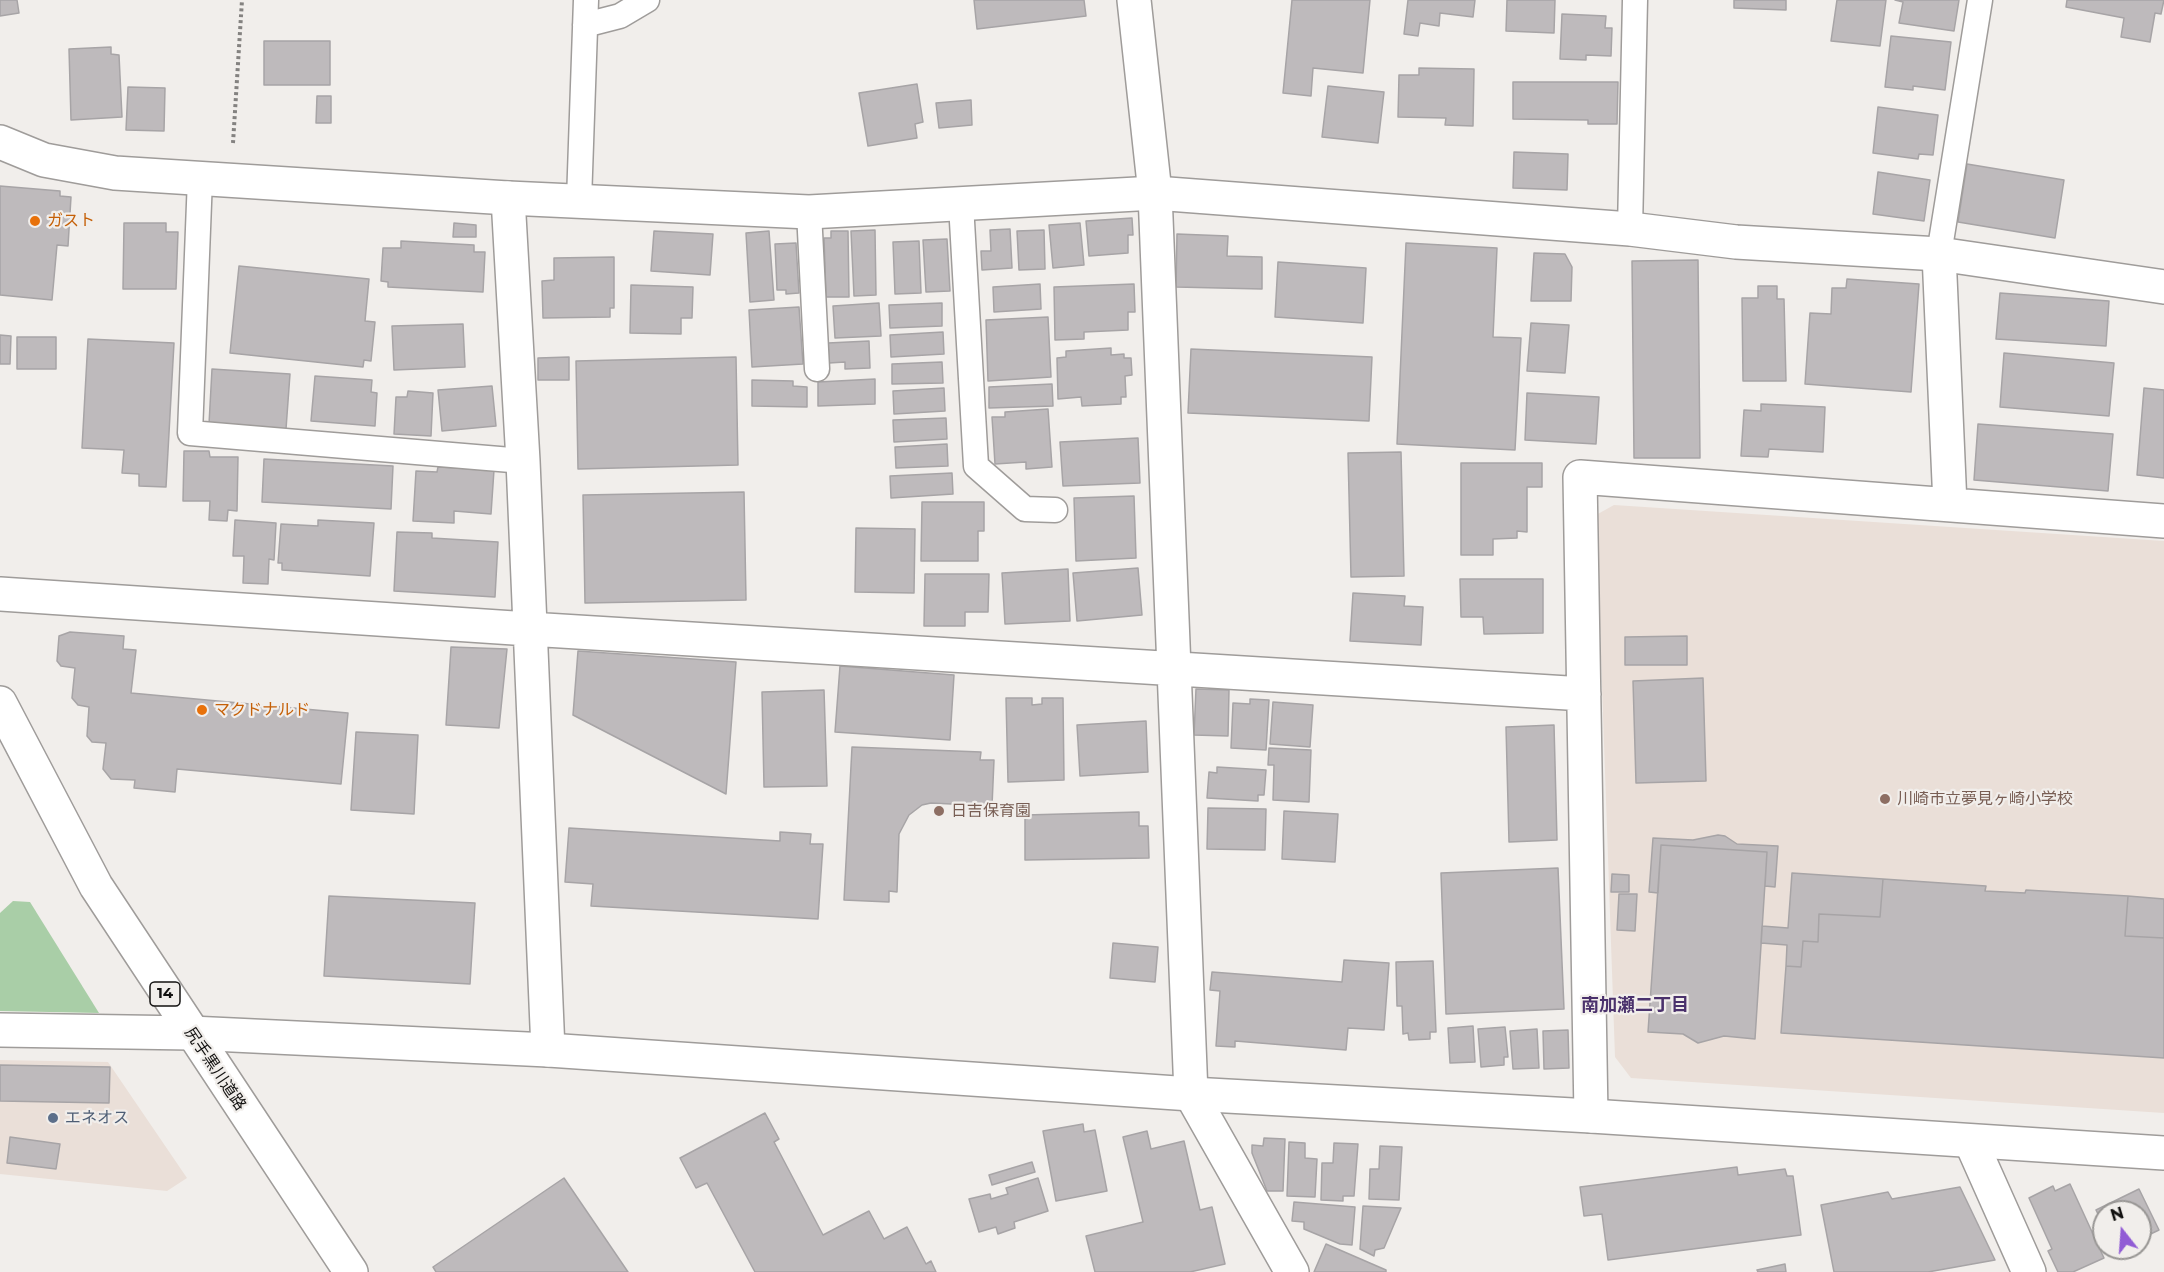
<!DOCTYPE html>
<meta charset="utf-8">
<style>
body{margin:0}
#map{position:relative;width:2164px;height:1272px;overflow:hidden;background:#f1eeeb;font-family:Montserrat,sans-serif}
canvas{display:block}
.north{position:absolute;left:2092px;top:1200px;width:60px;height:60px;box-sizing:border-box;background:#f1eeeb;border:2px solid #989694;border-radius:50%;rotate:343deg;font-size:16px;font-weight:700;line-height:24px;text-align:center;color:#131211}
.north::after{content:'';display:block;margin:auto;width:21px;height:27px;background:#915cd5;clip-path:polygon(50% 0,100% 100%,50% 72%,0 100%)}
</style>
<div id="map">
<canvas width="2164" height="1272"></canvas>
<div class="north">N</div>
</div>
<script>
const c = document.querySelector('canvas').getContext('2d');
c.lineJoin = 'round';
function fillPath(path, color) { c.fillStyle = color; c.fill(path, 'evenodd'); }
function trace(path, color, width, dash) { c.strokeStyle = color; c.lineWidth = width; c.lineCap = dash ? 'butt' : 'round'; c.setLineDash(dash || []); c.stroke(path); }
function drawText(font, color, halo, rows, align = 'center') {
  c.font = font + ' Montserrat,"Noto Sans JP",sans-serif'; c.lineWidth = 4.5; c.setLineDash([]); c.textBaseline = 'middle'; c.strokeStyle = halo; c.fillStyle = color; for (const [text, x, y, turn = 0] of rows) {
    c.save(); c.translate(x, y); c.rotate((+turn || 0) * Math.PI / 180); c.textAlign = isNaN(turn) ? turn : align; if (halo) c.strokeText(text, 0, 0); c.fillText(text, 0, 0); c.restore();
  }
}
fillPath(new Path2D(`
 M1614 505 2164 541V1113L1631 1078 1615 1057 1596 515Z
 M0 1060 108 1062 187 1178 167 1191 0 1174Z`), '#eadfd8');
fillPath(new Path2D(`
 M13 901 30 902 99 1013 0 1011V913Z`), '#a9cea7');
const building = new Path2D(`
 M0 0H17L19 13 0 16Z
 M974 0H1084L1086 16 977 29Z
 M1292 0H1370L1363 73 1313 68 1311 96 1283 93Z
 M1408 0H1475L1473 17 1440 13 1439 26 1420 23 1418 36 1404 34Z
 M1507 0H1555L1554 33 1506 31Z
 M1734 0H1786V10L1734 8Z
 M1837 0H1886L1880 46 1831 41Z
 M1895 0H1959L1954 31 1899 23 1903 2Z
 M2067 0H2164L2161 14 2155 13 2150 42 2121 37 2124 18 2066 7Z
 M1562 14 1606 16 1605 28H1612L1611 56 1586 55V60L1560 59Z
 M1891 36 1951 42 1945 90 1913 86V90L1885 87Z
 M264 41H330V85H264Z
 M111 47V54L119 55 122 117 71 120 69 49Z
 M1419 68 1474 69 1473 126 1445 125 1446 118 1398 117 1399 75H1419Z
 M1513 82H1618L1617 124H1588V120L1513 119Z
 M917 84 923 122 915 124 917 138 868 146 859 93Z
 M1328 86 1384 92 1378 143 1322 137Z
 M128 87 165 88 164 131 126 130Z
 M317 96H331V123H316Z
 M971 100 972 125 939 128 936 103Z
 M1878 107 1938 115 1933 155 1919 154 1918 159 1873 153Z
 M1514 152 1568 154 1567 190 1513 188Z
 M1967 164 2064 180 2055 238 1958 222Z
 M1878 172 1930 180 1924 221 1873 214Z
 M0 186 60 191V196L71 197 68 246 57 245 52 300 0 295Z
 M1132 218 1133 235H1128V253L1089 256 1086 221Z
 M124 223H166V232H178L176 289H123Z
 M454 223 476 225V237H453Z
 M1080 223 1084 265 1053 268 1049 225Z
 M1010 229 1012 268 982 270 981 251H991L990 230Z
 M875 230 876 295 854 296 851 231Z
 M1044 230 1045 269 1019 270 1017 231Z
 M654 231 713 234 710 275 651 271Z
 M769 231 774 300 750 302 746 233Z
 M831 231H848L849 297H826L824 238H831Z
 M1177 234 1228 236 1227 256 1262 257V289L1176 287Z
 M947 239 950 291 926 292 923 240Z
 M401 241 474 245V252H485L483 292 388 287V282L381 281 383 248H401Z
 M919 241 921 293 895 294 893 242Z
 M796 243 799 293 786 294V290H777L775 244Z
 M1406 243 1497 248 1493 337 1521 338 1515 450 1397 444Z
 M1534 253 1565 254 1572 267 1571 301H1531Z
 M614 257V308H610V317L543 318 542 281 554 280V258Z
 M1698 260 1700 458H1634L1632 261Z
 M1278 262 1366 268 1363 323 1275 317Z
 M239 266 369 279 365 321 375 322 371 361 364 360 363 367 230 353Z
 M1847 279 1919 284 1911 392 1805 384 1810 313 1831 314 1832 288H1846Z
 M1040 284 1041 309 994 312 993 287Z
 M1134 284 1135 312H1128V330L1084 332V339L1055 340 1054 287Z
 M631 285 693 287 692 318H681V334L630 333Z
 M1758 286H1777V299H1784L1786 381H1743L1742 298H1758Z
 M2000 293 2109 301 2106 346 1996 339Z
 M879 303 881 336 835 338 833 306Z
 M942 303V326L890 328 889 305Z
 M799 307 803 364 752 367 749 310Z
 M1048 317 1051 377 988 381 986 320Z
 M1531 323 1569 325 1565 373 1527 371Z
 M463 324 465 367 394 370 392 326Z
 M943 332 944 354 891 357 890 335Z
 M0 335 11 336 10 364H0Z
 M17 337H56V369H17Z
 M88 339 174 343 166 487 139 486V474L122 473 124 450 82 448Z
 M869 341 870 368 845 369V362L829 363 828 343Z
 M1111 348V355L1124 354V358H1131L1132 375 1125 376 1126 397H1121V404L1082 406 1081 397 1058 399 1057 358 1066 357V351Z
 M1191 349 1372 357 1369 421 1188 413Z
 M2004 353 2114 363 2109 416 2000 407Z
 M569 357V380H538V358Z
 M736 357 738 465 578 469 576 361Z
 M942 362 943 383 892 384V364Z
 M212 369 290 374 286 429 209 424Z
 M315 376 372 380 371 392 377 393 375 426 311 421Z
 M875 379V404L818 406V382Z
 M752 380 793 381V386L807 387V407L752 406Z
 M1052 384 1053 406 989 408V387Z
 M492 386 496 426 442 431 438 390Z
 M944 388 945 411 894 414 893 391Z
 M2144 388 2164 390V478L2137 475Z
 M408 391 433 393 431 436 394 434 396 397H407Z
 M1527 393 1599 397 1596 444 1525 440Z
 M1761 404 1825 407 1823 452 1769 449 1768 457 1741 456 1744 410 1761 411Z
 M1048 409 1052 467 1026 469V462L995 464 992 417H1005V412Z
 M946 418 947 439 894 442 893 420Z
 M1978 424 2113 434 2108 491 1974 480Z
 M1138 438 1140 483 1063 486 1060 442Z
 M947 444 948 466 896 468 895 447Z
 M184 451H209L210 457H238L237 511 228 510 227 521 209 520 210 501H183Z
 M1401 452 1404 576 1351 577 1348 453Z
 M264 459 393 466 391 509 262 502Z
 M1461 463H1542V487H1527V532L1517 531V538L1493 539V555H1461Z
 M438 467 494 470 491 514 454 511V523L413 521 416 471 437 472Z
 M952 473 953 494 891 498 890 476Z
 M744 492 746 600 585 603 583 495Z
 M1134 496 1136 558 1076 561 1074 498Z
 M922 502H984V531H978V561H921Z
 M235 520 276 523 274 560 269 559 268 584 243 583 244 556H233Z
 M318 520 374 523 370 576 282 570V563H278L281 524 318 526Z
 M856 528 915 529 914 593 855 592Z
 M397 532 432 533V538L498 542 495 597 394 591Z
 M1138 568 1142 615 1077 621 1073 573Z
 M1068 569 1070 621 1005 624 1002 573Z
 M925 574H989L988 612H965V626H924Z
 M1460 579H1543V633L1484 634 1483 617H1461Z
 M1353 593 1405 596 1404 606 1423 607 1421 645 1350 641Z
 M70 632 124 636 123 649 136 650 131 693 348 713 341 784 177 769 175 792 134 788 135 780 111 779 103 769 106 743 92 742 87 736 89 707 78 705 72 698 75 668 61 666 57 661 59 636Z
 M1687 636V665H1625V637Z
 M451 647 507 649 499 728 446 725Z
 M578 651 736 662 726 794 573 715Z
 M840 666 954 675 950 740 835 732Z
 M1703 678 1706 781 1636 783 1633 681Z
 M1196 689 1229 690 1228 736 1194 735Z
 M824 690 827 786 764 787 762 692Z
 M1006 698H1032V705L1042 704V698H1063L1064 780 1008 782Z
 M1250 699 1269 700 1266 750 1231 748 1233 703 1250 704Z
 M1273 702 1313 705 1310 747 1270 744Z
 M1146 721 1148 772 1080 776 1077 725Z
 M1554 725 1557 840 1509 842 1506 727Z
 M356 732 418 735 414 814 351 810Z
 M852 747 981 752 980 760H994L992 806 931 803 922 805 909 815 899 834 897 892 889 891V902L844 900Z
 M1269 748 1311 750 1309 802 1273 800 1274 765H1268Z
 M1217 767 1266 770 1264 795H1258V801L1207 798 1209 772 1217 773Z
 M1208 808 1266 809 1265 850 1207 849Z
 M1284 811 1338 814 1335 862 1282 859Z
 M1139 812V826H1148L1149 858 1025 860V815Z
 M569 828 780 841V832L811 834 810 844H823L818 919 591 906 593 884 565 882Z
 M1718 835 1725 836 1737 844 1778 846 1775 887 1765 886 1767 852 1661 845 1658 893 1649 892 1653 838 1693 840Z
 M1661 845 1767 852 1755 1039 1724 1036 1698 1043 1683 1034 1648 1032Z
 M1558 868 1564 1009 1446 1014 1441 873Z
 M1792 873 1883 879 1880 917 1819 914 1818 942 1803 941 1801 967 1786 966 1787 945 1761 943 1762 926 1788 928Z
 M1612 874 1629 875V892H1611Z
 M1883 879 1986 886 1985 891 2025 893 2026 890 2128 896 2125 936 2164 938V1058L1781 1033 1786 966 1801 967 1803 941 1818 942 1819 914 1880 917Z
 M1619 894H1637L1635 931 1617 930Z
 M329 896 475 903 470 984 324 976Z
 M2128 896 2164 899V938L2125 936Z
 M1113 943 1158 947 1155 982 1110 978Z
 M1344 960 1389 963 1384 1030 1348 1028 1346 1050 1235 1041V1047L1216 1046 1220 991 1210 990 1212 972 1342 982Z
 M1433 961 1436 1032H1430V1039L1409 1040 1408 1033 1403 1034 1402 1006H1397L1396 962Z
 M1473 1026 1475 1062 1450 1063 1448 1028Z
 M1505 1027 1508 1057H1504V1065L1481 1067 1478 1029Z
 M1537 1029 1539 1068 1513 1069 1510 1031Z
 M1568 1030 1569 1068 1544 1069 1543 1031Z
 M0 1065 110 1067 109 1103 0 1101Z
 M765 1113 779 1139 774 1142 823 1235 869 1211 884 1239 907 1227 926 1264 931 1261 936 1272H755L707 1183 696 1188 680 1158Z
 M1083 1124 1084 1132 1095 1130 1107 1191 1056 1201 1043 1131Z
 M1147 1131 1151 1149 1184 1141 1200 1210 1212 1207 1225 1264 1190 1272H1095L1086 1236 1143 1222 1123 1137Z
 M10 1137 60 1144 56 1169 7 1163Z
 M1264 1138 1285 1139 1283 1191H1267L1252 1153V1145L1263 1146Z
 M1289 1142 1305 1143V1158L1317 1159 1315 1197 1287 1196Z
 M1334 1143 1358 1144 1354 1196H1343V1201L1321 1200 1322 1163H1333Z
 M1380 1146 1402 1147 1399 1200 1369 1199 1370 1169H1379Z
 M1032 1162 1035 1172 992 1185 989 1175Z
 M1737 1167 1738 1175 1785 1169 1787 1176H1793L1801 1235 1608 1260 1602 1214 1584 1216 1580 1187Z
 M564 1178 628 1272H436L433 1267Z
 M1038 1178 1048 1211 1014 1222 1015 1228 998 1234 996 1227 979 1232 969 1199 990 1194 991 1199 1008 1194 1006 1188Z
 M2070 1184 2104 1258 2073 1272H2058L2048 1251 2052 1249 2029 1198 2053 1186 2055 1191Z
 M1960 1187 1995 1260 1928 1272H1834L1821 1205 1888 1192 1892 1199Z
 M2139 1189 2159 1230 2140 1239V1212H2104V1226L2096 1210Z
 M1294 1202 1355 1207 1352 1245 1340 1244 1304 1229V1222L1292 1221Z
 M1363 1206 1401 1208 1384 1248 1375 1250 1374 1256 1360 1249Z
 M1326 1244 1386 1270V1272H1314Z
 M1785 1264 1786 1272H1758L1757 1270Z`);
fillPath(building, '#bebabc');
trace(building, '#a7a4a6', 1.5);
const service = new Path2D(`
 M585 25 620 16 647 0
 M200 178 190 433 523 461
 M579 201 586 0
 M961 204 976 466 1025 509 1055 510
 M809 212 817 369
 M1630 229 1635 0
 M1939 254 1980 0`);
const minor = new Path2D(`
 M1134 0 1155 193 1191 1094 1292 1272
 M508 198 523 461 548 1050
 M1939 254 1950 505
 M0 594 529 629 1584 694
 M0 1030 191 1033
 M1591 1116 1580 477 2164 521
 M1971 1142 2029 1272`);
const tertiary = new Path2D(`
 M0 142 44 160 115 173 508 198 809 212 1155 193 1630 229 1736 242 1939 254 2164 287
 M191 1033 548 1050 1191 1094 1591 1116 2164 1153`);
const primary = new Path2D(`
 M0 703 96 886 351 1272`);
trace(service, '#9f9c9a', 27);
trace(minor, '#9f9c9a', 36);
trace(tertiary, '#9f9c9a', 36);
trace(primary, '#9f9c9a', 36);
trace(new Path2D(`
 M233 143 242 0`), '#848280', 4, [3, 3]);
trace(service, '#fff', 24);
trace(minor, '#fff', 33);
trace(tertiary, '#fff', 33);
trace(primary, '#fff', 33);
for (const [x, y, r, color] of [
 [35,221,6,"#e8710a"],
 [202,710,6,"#e8710a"],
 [1885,799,6,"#8d6e63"],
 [939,811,6,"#8d6e63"],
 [53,1118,6,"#5c6f8a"]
]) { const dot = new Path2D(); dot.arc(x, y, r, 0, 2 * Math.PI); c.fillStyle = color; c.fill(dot); trace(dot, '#f1eeeb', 2); }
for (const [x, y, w] of [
 [165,994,30]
]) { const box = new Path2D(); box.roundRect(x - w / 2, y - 12, w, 24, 4.5); c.fillStyle = '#f1eeeb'; c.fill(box); trace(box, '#131211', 1.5); }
drawText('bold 15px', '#131211', null, [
 ["14",165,994]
]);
drawText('16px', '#c56008', '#f1eeeb', [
 ["ガスト",47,221],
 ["マクドナルド",214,710]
], 'left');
drawText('16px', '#785e54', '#f1eeeb', [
 ["川崎市立夢見ヶ崎小学校",1897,799],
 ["日吉保育園",951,811]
], 'left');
drawText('16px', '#131211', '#f1eeeb', [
 ["尻手黒川道路",215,1069,56]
]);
drawText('16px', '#4e5e75', '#f1eeeb', [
 ["エネオス",65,1118]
], 'left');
drawText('bold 18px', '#4a316c', '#f1eeeb', [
 ["南加瀬二丁目",1635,1006]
]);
</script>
